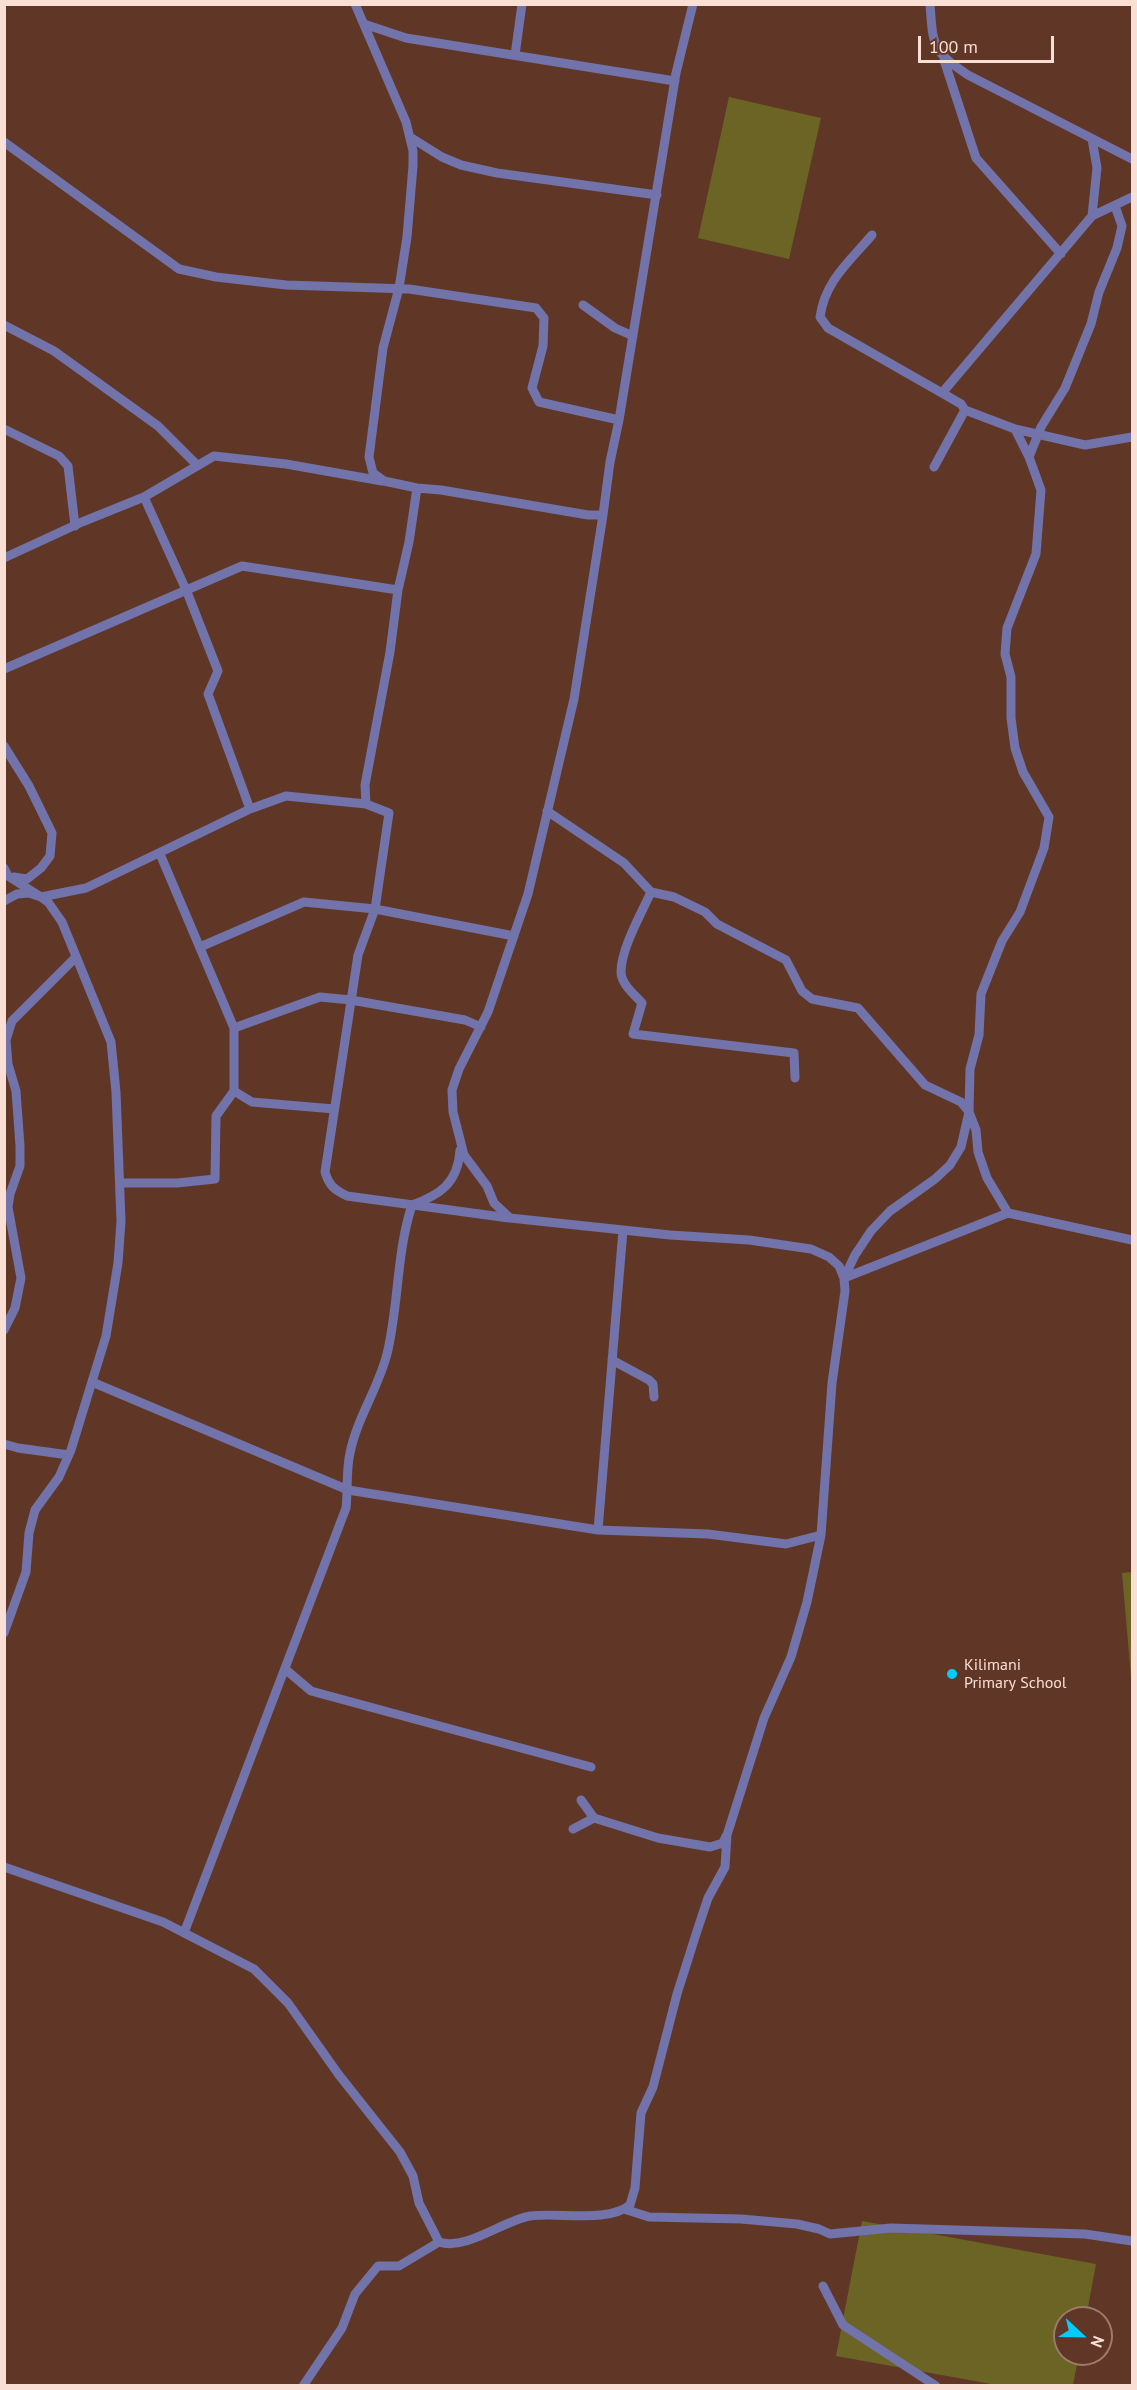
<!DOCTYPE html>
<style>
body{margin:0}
#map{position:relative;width:1137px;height:2390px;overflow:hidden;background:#603726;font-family:"PT Sans",sans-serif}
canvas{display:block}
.frame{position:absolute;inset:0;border:6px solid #fadfd5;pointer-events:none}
.north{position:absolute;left:1053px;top:2306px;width:60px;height:60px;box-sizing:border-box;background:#603726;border:2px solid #9e7a6c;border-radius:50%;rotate:112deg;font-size:16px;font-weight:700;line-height:24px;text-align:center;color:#fadfd5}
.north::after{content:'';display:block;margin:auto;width:21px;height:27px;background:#04cbf9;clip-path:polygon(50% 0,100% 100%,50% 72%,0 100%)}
.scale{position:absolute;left:918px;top:36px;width:136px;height:27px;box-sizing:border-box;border:3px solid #fadfd5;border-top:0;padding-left:8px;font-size:18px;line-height:21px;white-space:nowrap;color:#fadfd5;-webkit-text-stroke:4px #603726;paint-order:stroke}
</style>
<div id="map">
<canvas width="1137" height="2390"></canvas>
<div class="frame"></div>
<div class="north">N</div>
<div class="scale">100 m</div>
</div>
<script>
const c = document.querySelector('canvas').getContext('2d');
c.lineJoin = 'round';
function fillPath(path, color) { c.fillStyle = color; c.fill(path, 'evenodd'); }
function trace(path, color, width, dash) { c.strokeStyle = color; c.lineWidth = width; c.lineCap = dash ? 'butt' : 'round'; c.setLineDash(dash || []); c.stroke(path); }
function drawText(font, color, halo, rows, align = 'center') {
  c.font = font + ' "PT Sans",sans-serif'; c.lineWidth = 6; c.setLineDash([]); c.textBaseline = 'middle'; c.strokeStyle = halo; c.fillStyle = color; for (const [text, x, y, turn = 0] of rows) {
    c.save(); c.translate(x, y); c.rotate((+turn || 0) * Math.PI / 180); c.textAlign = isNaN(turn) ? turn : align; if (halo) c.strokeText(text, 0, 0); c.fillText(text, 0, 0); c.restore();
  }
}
fillPath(new Path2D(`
 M729 97 821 118 789 259 698 238Z
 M1132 1572V1688L1122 1573Z
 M862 2221 1096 2264 1086 2318H1065V2354H1079L1073 2385H997L836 2356Z`), '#6b6425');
trace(new Path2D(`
 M355 4 406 122 413 151V166L407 237 399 288 383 348 369 457 373 473 384 481 417 488 441 490 588 515H603L610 462 619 420
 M930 4C933 46 932 51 968 75L1132 159
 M364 24 406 38 675 81
 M515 55 522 4
 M944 60 976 158 1061 254
 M410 137 442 157 461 165 497 173 657 195
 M4 142 179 269 216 277 286 285 409 289 536 308 544 318 543 346 532 388 539 402 619 420 676 73 693 4
 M1092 216 1132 197
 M872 235C849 262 825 281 820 317L828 328 942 393 1092 216 1097 168 1092 139
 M583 305 615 328 633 336
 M4 325 54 351 158 426 197 465
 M4 429 59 456 68 466 75 526
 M1015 429 1085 445 1132 437
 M1029 457 1041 427 1065 388 1091 324 1099 292 1117 248 1122 226 1115 206
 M934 467 965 410 961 404 942 393
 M417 488 409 542 398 590 390 652 365 785 366 804 389 813 375 909 358 955 325 1172C329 1186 335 1190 347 1196L509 1218
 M144 497 187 592 218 671 208 694 250 809
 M4 558 82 522 144 497 214 456 286 464 382 481
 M4 669 242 566 398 590
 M4 746 29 786 52 833 50 856 41 868 27 879 14 877
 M547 811 624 863 651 892C641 914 621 949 621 972 621 984 635 995 642 1003L633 1034 794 1053 795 1078
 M4 868 8 876 41 897 86 888 250 809 286 796 366 804
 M651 892 674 897 705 912 717 924 786 960 802 991 812 999 858 1008 925 1085 961 1102 969 1112 976 1130 978 1152 987 1178 1008 1213
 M4 901 17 894 29 893 41 897 48 902 62 922 111 1042 116 1092 121 1221 118 1263 106 1336 71 1450 59 1477 35 1510 29 1533 26 1572 4 1633
 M200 947 304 902 375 909 514 936
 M234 1028 320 997 351 1000 465 1020 481 1027
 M234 1091 252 1102 334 1109
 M120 1183H177L215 1179 216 1116 234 1091V1028L160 854
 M623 1230 598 1530 708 1534 786 1544 821 1535
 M844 1278 855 1255 871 1231 890 1211 935 1179 950 1165 961 1147 969 1112 970 1069 979 1035 981 994 1002 941 1020 912 1044 848 1049 817 1023 772 1015 748 1011 718V677L1005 654 1007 628 1036 554 1041 490 1029 457 1015 429 965 410
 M844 1278 1008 1213 1132 1240
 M4 1330 15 1308 21 1278 8 1207 10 1194 20 1166V1146L16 1091 8 1064 6 1040 12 1021 76 957
 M612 1360 649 1380 653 1384 654 1397
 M92 1382 348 1490 598 1530
 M4 1444 18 1448 69 1455
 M285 1669 311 1691 591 1767
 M581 1800 594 1818 658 1838 710 1847 723 1843 726 1836
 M573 1829 594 1818
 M4 1867 163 1922 254 1969 288 2003 339 2075 400 2152 413 2176 419 2203 439 2242C466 2251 502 2221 530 2216 559 2212 608 2223 630 2205L635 2188 641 2113 653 2087 677 1994 697 1931 708 1898 725 1867 727 1835 764 1718 791 1657 807 1602 821 1535 832 1383 845 1291 844 1278 839 1266 829 1257 811 1249 749 1240 670 1235 510 1218 494 1203 487 1186 464 1155 453 1112 452 1090 459 1069 488 1012 528 894 574 699 603 515
 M184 1933 346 1508C348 1490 346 1470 350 1453 357 1418 378 1389 387 1354 399 1305 396 1254 412 1205 440 1195 458 1183 460 1150
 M624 2209 649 2217 741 2219 797 2224 819 2229 830 2234 891 2228 1085 2234 1132 2241
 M823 2286 843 2325 936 2386
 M303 2386 342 2328 355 2294 378 2266H399L439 2242`), '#7173aa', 9);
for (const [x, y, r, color] of [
 [952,1674,6,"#04cbf9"]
]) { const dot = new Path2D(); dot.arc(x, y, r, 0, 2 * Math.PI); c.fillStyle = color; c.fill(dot); trace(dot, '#603726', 2); }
drawText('16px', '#fadfd5', '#603726', [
 ["Kilimani",964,1665],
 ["Primary School",964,1683]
], 'left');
</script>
